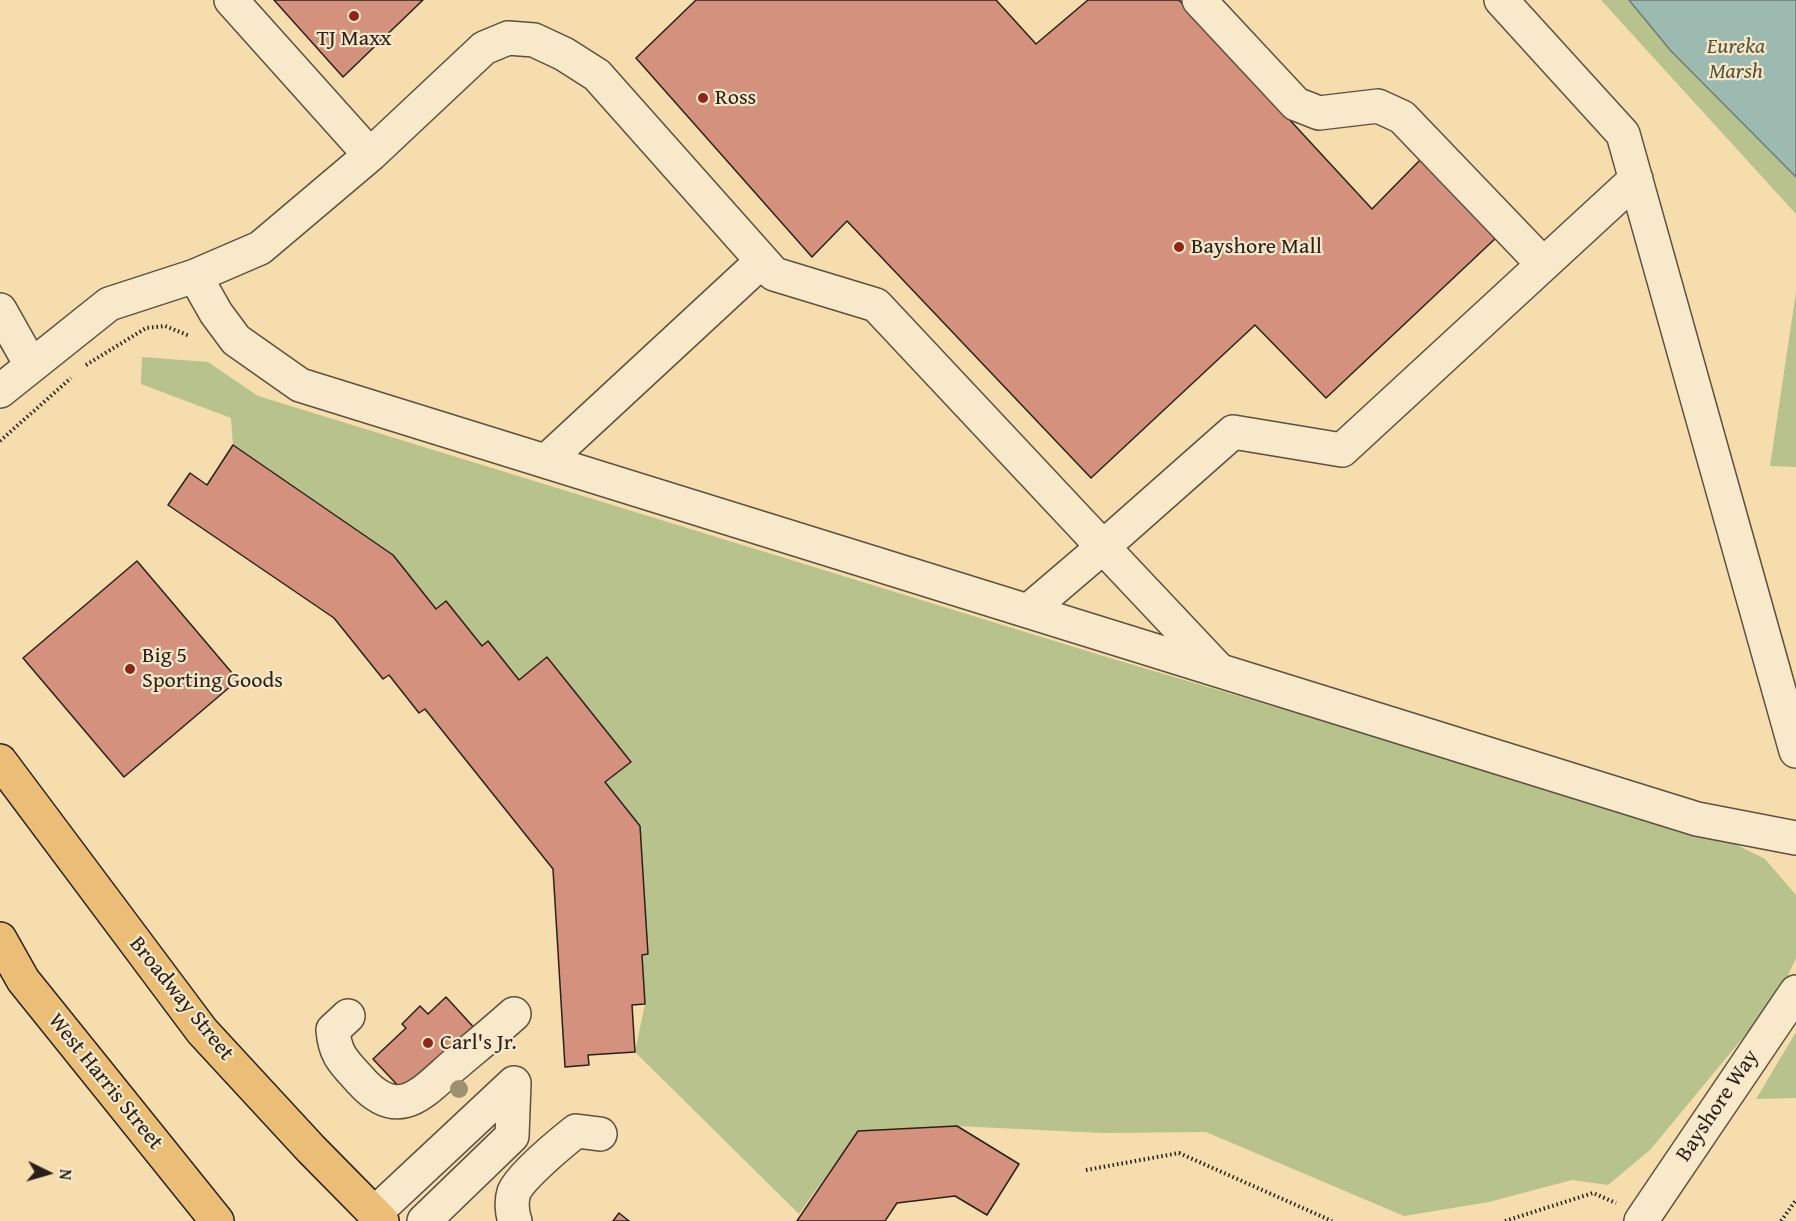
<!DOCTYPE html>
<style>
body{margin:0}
#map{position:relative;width:1796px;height:1221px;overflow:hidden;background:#f5ddad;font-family:"Gentium Book Plus",serif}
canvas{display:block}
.north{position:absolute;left:18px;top:1143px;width:60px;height:60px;-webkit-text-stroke:4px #f8e9ca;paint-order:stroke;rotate:95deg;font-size:16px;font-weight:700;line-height:24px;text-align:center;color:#2b2019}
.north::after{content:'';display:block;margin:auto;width:21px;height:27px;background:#2b2019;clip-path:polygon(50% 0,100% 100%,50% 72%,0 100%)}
</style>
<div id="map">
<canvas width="1796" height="1221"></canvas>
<div class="north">N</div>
</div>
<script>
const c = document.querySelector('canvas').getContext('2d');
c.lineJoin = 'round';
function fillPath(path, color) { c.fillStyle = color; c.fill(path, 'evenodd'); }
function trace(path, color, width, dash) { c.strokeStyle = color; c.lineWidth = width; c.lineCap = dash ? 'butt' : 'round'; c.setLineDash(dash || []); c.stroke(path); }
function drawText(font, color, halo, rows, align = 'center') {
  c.font = font + ' "Gentium Book Plus",serif'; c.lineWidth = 4.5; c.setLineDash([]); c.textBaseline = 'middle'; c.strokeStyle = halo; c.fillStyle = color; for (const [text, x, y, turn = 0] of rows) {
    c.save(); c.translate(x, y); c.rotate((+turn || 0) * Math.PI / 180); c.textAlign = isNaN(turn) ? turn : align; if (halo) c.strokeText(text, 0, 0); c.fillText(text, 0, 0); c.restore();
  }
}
fillPath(new Path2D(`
 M1601 0H1796V214Z
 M1796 292V467L1770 466Z
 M142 357 208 362 258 396 1100 655 1731 842 1765 859 1796 895V958L1780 993 1650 1150 1608 1185 1572 1180 1489 1202 1404 1216 1206 1132 1102 1133 957 1126 858 1131 799 1214 635 1052 645 1004 642 955 648 954 640 826 605 782 630 761 548 657 519 680 488 641 482 646 446 601 436 609 393 555 233 445 231 418 141 384Z
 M1796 1032V1098L1756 1099Z`), '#b7c28d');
const water = new Path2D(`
 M1629 0H1796V177L1671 51Z`);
fillPath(water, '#9dbab1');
trace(water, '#6f7c74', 1.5);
const building = new Path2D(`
 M274 0H423L343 77Z
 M696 0H996L1036 44 1088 0H1179L1372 209 1421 159 1498 236 1326 398 1255 325 1091 478 847 221 812 257 636 58Z
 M233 445 393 555 436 609 446 601 482 646 488 641 519 680 547 657 631 762 605 782 640 826 648 954 642 955 645 1004 632 1005 635 1052 588 1055 589 1065 565 1067 553 869 425 709 419 713 389 675 383 679 334 618 168 505 190 473 207 485Z
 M137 561 238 680 124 777 23 658Z
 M446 997 478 1032 404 1092 373 1059 406 1028 402 1024 420 1006 428 1014Z
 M957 1126 1019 1164 987 1215 955 1196 897 1203 885 1221H797L858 1131Z
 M619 1213 629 1221H613Z`);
fillPath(building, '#d4927e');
trace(building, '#2b2019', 1.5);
const minor = new Path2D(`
 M231 0 370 155
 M1199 0 1296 104 1319 113 1378 106 1402 117 1543 264
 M1501 0 1623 134 1796 751
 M195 276 216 313 236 340 300 385 1697 819 1796 838
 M0 310 31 365
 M0 391 109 304 195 276 260 248 370 155 484 48 508 38 534 40 564 54 597 75 774 274 876 305 1103 547 1233 432 1342 450 1636 179
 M546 461 762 261
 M1028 611 1103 547 1218 669
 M348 1016 333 1030C335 1056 345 1063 361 1081 399 1123 422 1093 453 1066 473 1049 494 1032 514 1014
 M374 1214 514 1083
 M424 1221 512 1136 514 1083
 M515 1221C512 1213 511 1201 514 1192 521 1176 561 1143 576 1131L600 1134
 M1641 1221 1796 992`);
const major = new Path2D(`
 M0 939 23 980 217 1221`);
const highway = new Path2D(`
 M0 761 202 1031 311 1149 382 1221`);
trace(minor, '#5e4f3e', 36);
trace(major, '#2b2019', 36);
trace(highway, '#2b2019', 36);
trace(new Path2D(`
 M86 365 146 328 165 326 190 336
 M0 441 71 378
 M1086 1170 1179 1153 1332 1221
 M1505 1221 1593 1193 1616 1203
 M1781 1221 1796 1200`), '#2b2019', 4, [1.5, 3]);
trace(minor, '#f8e9ca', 33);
trace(major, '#eabe76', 33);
trace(highway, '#eabe76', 33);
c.fillStyle = '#9d906f';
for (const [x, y] of [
 [459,1089]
]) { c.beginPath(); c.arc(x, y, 9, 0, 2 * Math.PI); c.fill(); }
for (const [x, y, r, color] of [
 [354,16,6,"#8f2418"],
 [703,98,6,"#8f2418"],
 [1179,247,6,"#8f2418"],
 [130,669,6,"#8f2418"],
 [428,1043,6,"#8f2418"]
]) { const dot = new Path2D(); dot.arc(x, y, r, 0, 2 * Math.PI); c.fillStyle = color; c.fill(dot); trace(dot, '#f8e9ca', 2); }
drawText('22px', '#2b2019', '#f8e9ca', [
 ["TJ Maxx",354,39,"center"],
 ["Ross",715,98],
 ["Bayshore Mall",1191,247],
 ["Big 5",142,656],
 ["Sporting Goods",142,681],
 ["Carl's Jr.",440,1043]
], 'left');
drawText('italic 22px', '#55513c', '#f8e9ca', [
 ["Eureka",1736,47],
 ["Marsh",1736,72]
]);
drawText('22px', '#2b2019', '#f8e9ca', [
 ["Broadway Street",181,999,51],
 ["West Harris Street",105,1082,51],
 ["Bayshore Way",1718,1106,-56]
]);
</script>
